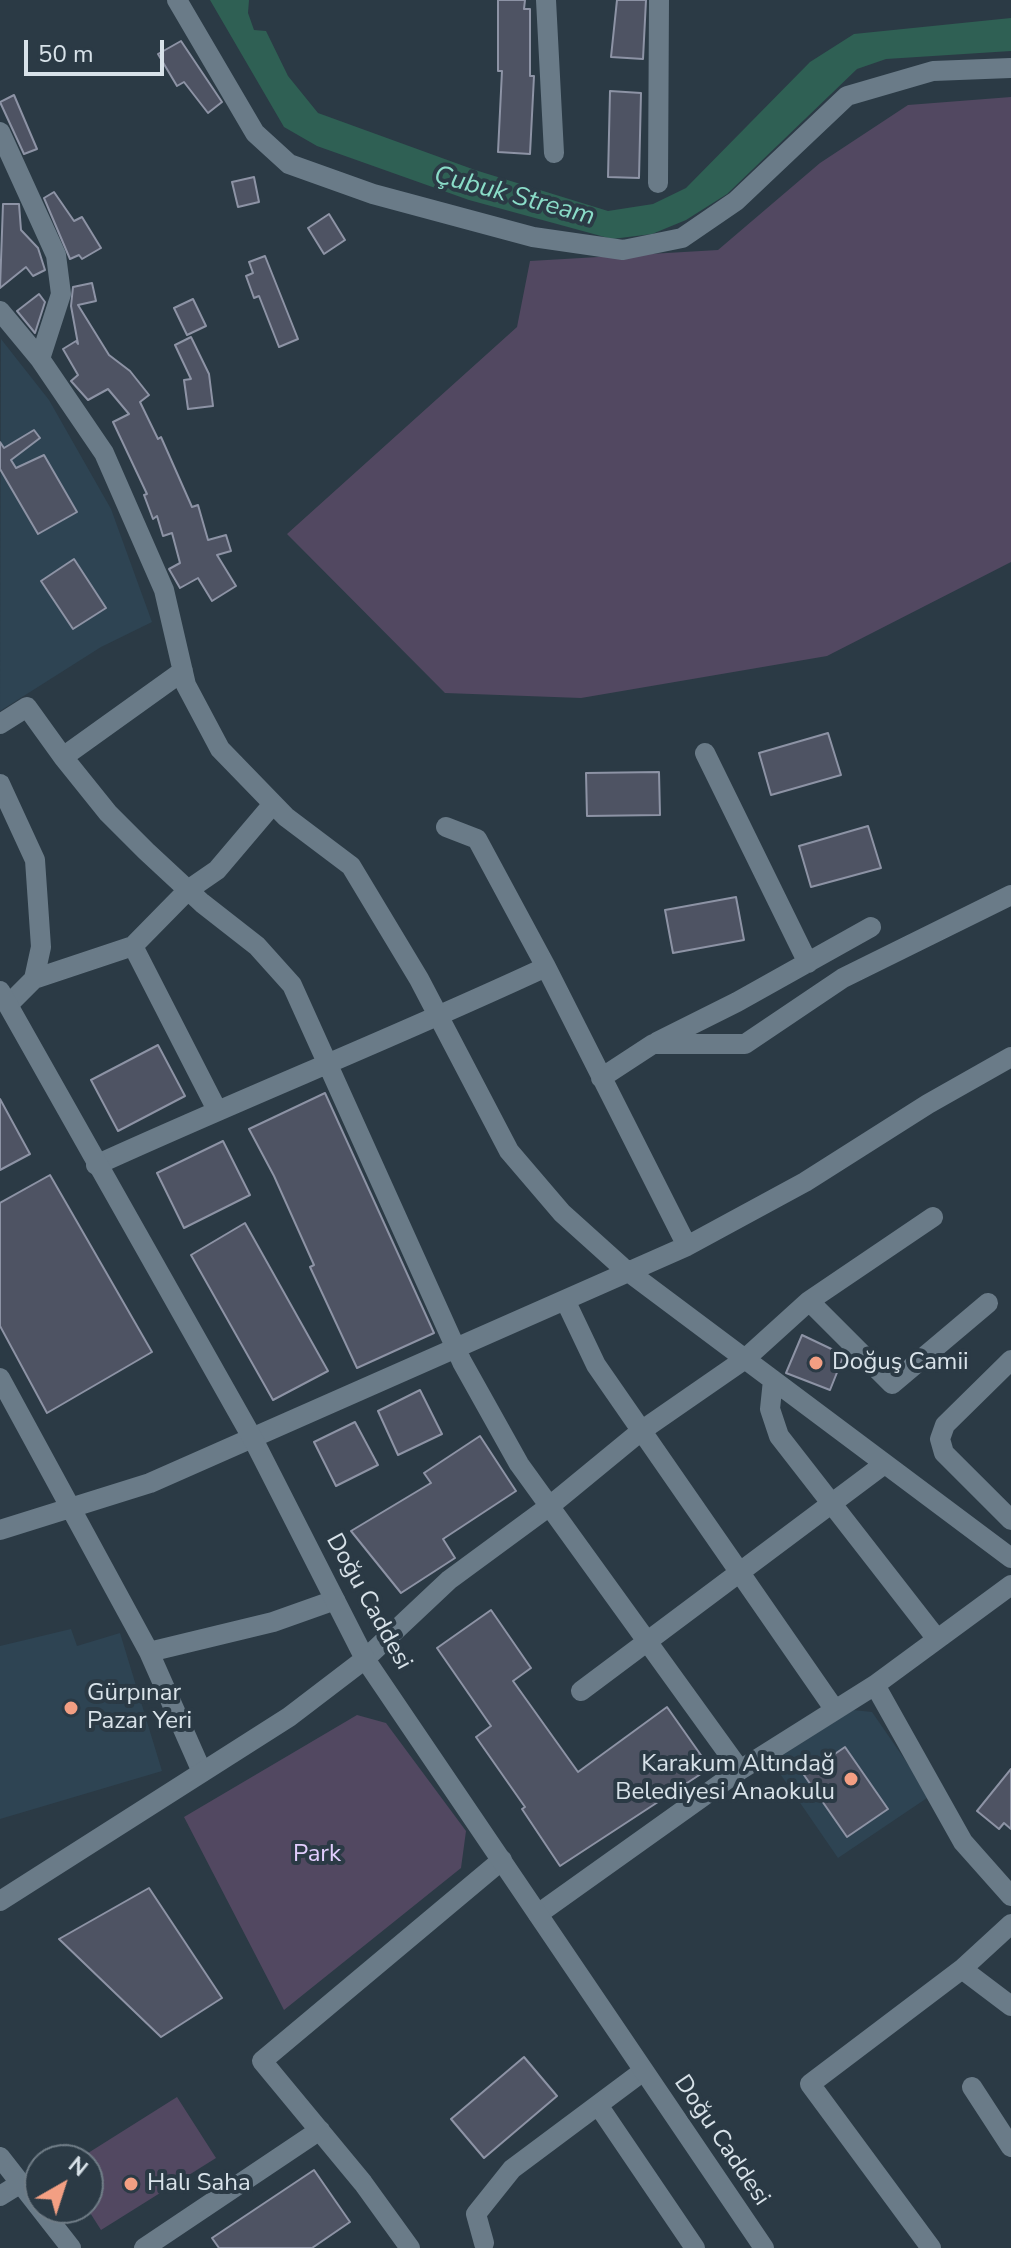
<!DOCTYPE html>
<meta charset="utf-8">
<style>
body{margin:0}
#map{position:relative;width:1011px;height:2248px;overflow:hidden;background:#2b3a45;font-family:"Nunito Sans",sans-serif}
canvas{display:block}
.north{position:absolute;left:24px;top:2144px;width:80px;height:80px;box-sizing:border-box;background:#2b3a45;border:2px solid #707d87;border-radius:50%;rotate:39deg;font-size:22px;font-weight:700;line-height:32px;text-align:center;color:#d8e2e9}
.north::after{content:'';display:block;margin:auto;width:28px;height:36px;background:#f39f83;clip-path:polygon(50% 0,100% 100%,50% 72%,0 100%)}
.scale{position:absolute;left:24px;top:40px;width:140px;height:36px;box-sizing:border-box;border:4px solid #d8e2e9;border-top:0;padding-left:10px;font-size:24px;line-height:28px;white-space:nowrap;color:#d8e2e9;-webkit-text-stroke:6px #2b3a45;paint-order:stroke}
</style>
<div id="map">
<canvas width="1011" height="2248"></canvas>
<div class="north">N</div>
<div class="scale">50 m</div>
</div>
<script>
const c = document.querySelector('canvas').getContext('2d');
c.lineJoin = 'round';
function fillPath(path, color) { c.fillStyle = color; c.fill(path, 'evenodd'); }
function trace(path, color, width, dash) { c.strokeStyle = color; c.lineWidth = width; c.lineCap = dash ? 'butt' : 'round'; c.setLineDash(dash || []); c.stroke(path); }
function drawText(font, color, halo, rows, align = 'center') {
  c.font = font + ' "Nunito Sans",sans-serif'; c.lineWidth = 8; c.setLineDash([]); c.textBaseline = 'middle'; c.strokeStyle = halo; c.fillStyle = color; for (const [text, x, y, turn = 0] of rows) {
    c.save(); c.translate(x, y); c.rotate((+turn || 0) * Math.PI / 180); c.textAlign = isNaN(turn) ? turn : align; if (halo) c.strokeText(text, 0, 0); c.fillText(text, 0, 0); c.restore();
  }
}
fillPath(new Path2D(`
 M1 339 49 400 111 509 152 622 101 647 0 711Z
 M71 1629 77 1646 120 1633 162 1771 0 1819V1646Z
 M853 1710 872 1712 930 1796 838 1858 772 1762Z`), '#2e4453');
fillPath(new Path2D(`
 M1011 97V562L827 656 581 698 445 693 287 534 517 327 530 261 718 250 820 163 908 105Z
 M357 1715 386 1723 466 1831 461 1868 284 2010 184 1817Z
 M177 2097 216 2158 101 2230 87 2208 88 2160H77Z`), '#524861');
fillPath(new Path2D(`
 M210 0H249L248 13 254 30 266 31 288 76 318 113 475 170 608 211 653 204 686 188 810 62 854 34 1011 18V51L886 59 857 69 727 194 686 220 652 234 612 239 469 200 317 146 284 127Z`), '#2f6054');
const building = new Path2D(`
 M498 0H525L524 9H530V76H534L530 154 498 152 502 71H498Z
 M617 0H646L643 59 611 57Z
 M181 41 222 102 208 113 184 82 177 86 158 54Z
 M610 91 641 93 639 178 608 177Z
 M14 95 37 149 24 154 0 102Z
 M254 177 259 202 238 207 232 182Z
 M54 192 74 221 82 217 101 248 82 259 79 255 70 259 44 198Z
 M3 204H19L21 230 38 248 45 270 33 276 26 267 0 288Z
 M329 214 345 240 324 254 308 228Z
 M265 256 298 339 279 347 259 296 254 298 246 276 253 273 249 262Z
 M92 283 96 301 78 305 109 355 130 371 149 395 140 402 158 439 161 437 192 507 198 505 208 540 226 535 231 551 217 555 236 586 212 601 198 578 180 588 169 569 180 563 172 533 163 536 157 516 153 519 144 495 147 494 113 422 129 414 108 389 88 400 71 381 78 375 63 349 76 341 78 344 71 306 73 287Z
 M39 294 45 302 35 333 17 311Z
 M193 299 206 326 187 335 174 308Z
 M191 337 209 374 213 406 188 409 184 380 191 379 175 345Z
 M34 430 40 438 11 460 16 468 44 455 77 512 38 534 0 469V442L4 448Z
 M74 559 106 608 73 629 41 581Z
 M828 733 841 775 771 795 759 753Z
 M659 772 660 815 587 816 586 773Z
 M868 826 881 868 811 887 799 846Z
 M736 897 744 940 673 953 665 910Z
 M158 1045 185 1096 118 1131 91 1080Z
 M325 1093 434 1333 357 1368 310 1267 314 1265 274 1176 249 1129Z
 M0 1099 30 1154 0 1170Z
 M223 1141 250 1195 184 1228 157 1173Z
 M50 1175 152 1352 47 1413 0 1326V1203Z
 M245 1223 328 1371 273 1400 191 1255Z
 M802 1335 844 1355 830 1390 786 1373Z
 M420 1390 442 1434 398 1455 378 1411Z
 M355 1422 378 1465 336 1486 314 1442Z
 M480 1436 516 1491 443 1539 455 1558 401 1593 351 1531 431 1483 424 1473Z
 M491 1610 531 1668 513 1681 578 1772 667 1707 710 1768 560 1866 522 1809 525 1807 476 1737 491 1726 437 1648Z
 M845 1747 888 1809 847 1837 804 1775Z
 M1011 1769V1829L1004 1823 999 1829 977 1811Z
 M149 1888 222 1998 161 2037 59 1939Z
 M524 2057 557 2096 484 2158 451 2119Z
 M314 2170 350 2222 312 2248H219L212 2238Z`);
fillPath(building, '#4e5363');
trace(building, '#8d93a5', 2);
trace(new Path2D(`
 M546 0 554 153
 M0 132 56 255 61 294 40 359 0 311
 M658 183 659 0
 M40 359 104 453 164 590 186 685 220 749 286 817 351 866 419 979 509 1151 562 1213 622 1267 1011 1558
 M0 724 27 707 63 757 183 671
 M705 753 808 963
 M63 757 108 813 146 851 202 903 257 946 292 985 462 1362 519 1464 740 1770
 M0 784 35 860 41 947 34 979 9 1004
 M34 979 133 946
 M657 1042 737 1002 871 927
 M601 1078 653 1044H745L843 978 1011 895
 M217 1110 133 946 188 890 217 870 273 804
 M96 1165C245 1097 398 1036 546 967L477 839 446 827
 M687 1246 805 1182 928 1104 1011 1057
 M809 1301 933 1217
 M566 1302 596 1365 835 1710
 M1011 1360 945 1425 940 1439 944 1453 1011 1520
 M0 1378 149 1652 202 1772
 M773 1380 770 1409 779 1436 937 1639
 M0 1530 150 1483 687 1246 546 967
 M149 1652 273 1622 335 1600
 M365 1659 449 1580 551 1505 641 1431 745 1359 809 1301 892 1384 988 1303
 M875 1685 963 1842 1011 1896
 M581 1691 883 1465
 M538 1914 740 1770 875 1685 1011 1585
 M962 1969 1011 1924
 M972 2087 1011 2147
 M598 2105 695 2248
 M0 2157 71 2248
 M0 2196 21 2183
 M484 2243 476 2214 512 2169 642 2072
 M144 2248 320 2130
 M410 2248 363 2183 262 2061 502 1860
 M931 2248 810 2084 962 1969 1011 2006`), '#6a7b88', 20);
trace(new Path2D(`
 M177 0 255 133 289 164 373 194 533 237 623 250 682 238 736 201 847 96 933 71 1011 68
 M0 991 253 1439 365 1659 764 2248
 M0 1901 289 1717 365 1659`), '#6a7b88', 20);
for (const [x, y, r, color] of [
 [816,1363,8,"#f39f83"],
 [71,1708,8,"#f39f83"],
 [851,1779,8,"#f39f83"],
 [131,2184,8,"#f39f83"]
]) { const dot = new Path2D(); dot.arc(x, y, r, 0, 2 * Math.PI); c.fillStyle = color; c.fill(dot); trace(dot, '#2b3a45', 3); }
drawText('24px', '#d8e2e9', '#2b3a45', [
 ["Doğuş Camii",832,1363],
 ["Gürpınar",87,1694],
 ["Pazar Yeri",87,1722],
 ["Karakum Altındağ",835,1765,"right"],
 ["Belediyesi Anaokulu",835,1793,"right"],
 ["Halı Saha",147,2184]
], 'left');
drawText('24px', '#d8e2e9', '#2b3a45', [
 ["Doğu Caddesi",368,1602,61],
 ["Doğu Caddesi",721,2141,56]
]);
drawText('24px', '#e1cdfd', '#2b3a45', [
 ["Park",317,1855]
]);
drawText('italic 26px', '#8adcc8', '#2b3a45', [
 ["Çubuk Stream",514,197,15]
]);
</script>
